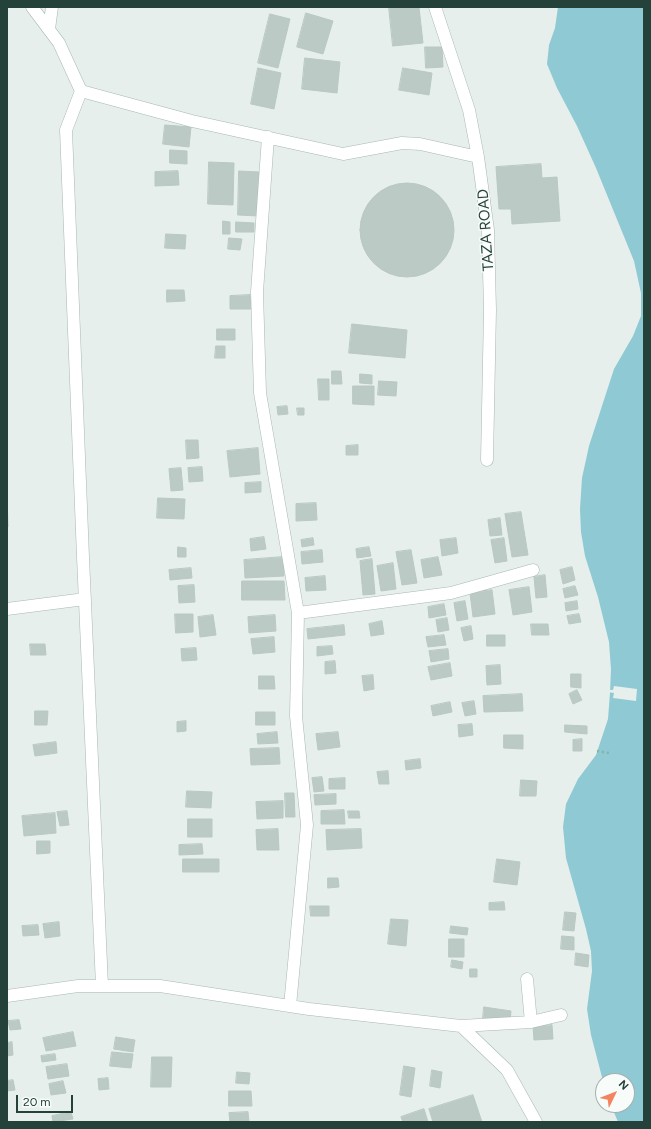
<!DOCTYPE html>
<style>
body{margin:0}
#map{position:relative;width:651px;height:1129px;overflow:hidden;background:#e6efeb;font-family:Figtree,sans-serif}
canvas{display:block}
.frame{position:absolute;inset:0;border:8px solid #24423a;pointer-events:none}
.north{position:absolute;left:595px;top:1073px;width:40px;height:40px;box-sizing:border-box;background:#f7fbf9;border:1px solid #a3b1ad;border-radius:50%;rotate:47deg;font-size:11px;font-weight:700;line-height:16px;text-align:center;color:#24423a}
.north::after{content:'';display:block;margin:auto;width:14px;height:18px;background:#f4845f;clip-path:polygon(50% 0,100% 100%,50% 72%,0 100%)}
.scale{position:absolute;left:16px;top:1095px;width:57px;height:18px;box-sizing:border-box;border:2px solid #24423a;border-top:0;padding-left:5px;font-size:12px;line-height:14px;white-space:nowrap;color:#24423a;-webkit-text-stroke:3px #f7fbf9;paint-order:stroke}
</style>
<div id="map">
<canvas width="651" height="1129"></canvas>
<div class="frame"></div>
<div class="north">N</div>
<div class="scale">20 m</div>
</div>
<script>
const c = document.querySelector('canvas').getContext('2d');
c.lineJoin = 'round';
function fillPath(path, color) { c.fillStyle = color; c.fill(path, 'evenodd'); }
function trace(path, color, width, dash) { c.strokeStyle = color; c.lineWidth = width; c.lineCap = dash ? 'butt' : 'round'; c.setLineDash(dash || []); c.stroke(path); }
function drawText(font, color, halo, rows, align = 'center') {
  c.font = font + ' Figtree,sans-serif'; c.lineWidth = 3; c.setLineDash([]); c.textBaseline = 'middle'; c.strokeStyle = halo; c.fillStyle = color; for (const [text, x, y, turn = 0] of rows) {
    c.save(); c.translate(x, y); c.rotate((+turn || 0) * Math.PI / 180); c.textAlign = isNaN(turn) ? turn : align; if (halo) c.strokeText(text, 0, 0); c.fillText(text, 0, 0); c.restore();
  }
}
fillPath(new Path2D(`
 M558 7H644V1122H618L611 1105H627V1081H603L591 1035 587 1009 592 971 591 951 586 929 566 858 563 827 566 804 578 779 596 755 608 719 610 693 611 669 609 642 598 597 585 556 581 532 580 509 582 478 589 446 614 369 633 336 641 316V293L634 261 596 168 577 126 557 88 547 64 549 45 555 28Z`), '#8ec9d4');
fillPath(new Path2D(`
 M614 686 637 689 636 701 613 698 614 693 608 692V690H613Z`), '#e6efeb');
const building = new Path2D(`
 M389 7H419L423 43 393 46Z
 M306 13 333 21 323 54 297 47Z
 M270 14 290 19 278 68 258 63Z
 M425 47H442L443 67 426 68Z
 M305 58 340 62 337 93 302 89Z
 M258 68 281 73 274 109 251 104Z
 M403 68 432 73 429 95 399 90Z
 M165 125 191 127 189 147 163 144Z
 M170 150 187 151V164L170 163Z
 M209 162 234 163 233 205 208 204Z
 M541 164 542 178 557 177 560 221 512 224 511 209H499L496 167Z
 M178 171 179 185 155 186V172Z
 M239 171 259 172 258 216 238 215Z
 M360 230a47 47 0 1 1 94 0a47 47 0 1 1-94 0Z
 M223 221 230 222V234H223Z
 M236 222 254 223V232H236Z
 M166 234 186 235 185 249 165 248Z
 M229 238 242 239 240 250 228 249Z
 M167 290H184L185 301 167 302Z
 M250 295 251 309H230V296Z
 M352 324 407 330 405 358 349 353Z
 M217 329H235V340H217Z
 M216 346H225V358H215Z
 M332 371H341L342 384H332Z
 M360 374 372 375V384L360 383Z
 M318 379H329V400H319Z
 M379 381 397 382 396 396 378 395Z
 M353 386H374V405L353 404Z
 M287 406 288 414 278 415 277 407Z
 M297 408H304V415H298Z
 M186 440H198L199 458 187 459Z
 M358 445V455H346V446Z
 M258 448 260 474 230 477 227 451Z
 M202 467 203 481 189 482 188 468Z
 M181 468 183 490 171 491 169 469Z
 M261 482V492L245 493V483Z
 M7 494 8 527H7Z
 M158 498 185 499 184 519 157 518Z
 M316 503 317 520 296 521V504Z
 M521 512 528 555 512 557 505 514Z
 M500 518 502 535 490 536 488 520Z
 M264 537 266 549 251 551 250 539Z
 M313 538 314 545 302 547 301 540Z
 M456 538 458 553 442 556 440 540Z
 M504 538 507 561 495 563 491 540Z
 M178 547 186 548V557H178Z
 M369 547 371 556 357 558 356 549Z
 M322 550 323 562 302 564 301 552Z
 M411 550 417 583 402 585 396 552Z
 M283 557 284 576 245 578 244 560Z
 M438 557 442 575 424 578 421 560Z
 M372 559 375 594 363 595 360 561Z
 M393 563 396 589 381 591 377 566Z
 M572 567 575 580 563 584 560 570Z
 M191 568 192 578 170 580 169 570Z
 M545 575 547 597 536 598 534 577Z
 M325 576 326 590 306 591 305 578Z
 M242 581H284L285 600H242Z
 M194 585 195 602 179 603 178 586Z
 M575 586 578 595 565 598 563 589Z
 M529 587 532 612 513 615 509 590Z
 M492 590 495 614 473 617 470 593Z
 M465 601 468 619 457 621 454 603Z
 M577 601 578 609 566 611 565 603Z
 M444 604 446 615 429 618 428 607Z
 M175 614H193V632L176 633Z
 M579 614 581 622 569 624 567 616Z
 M213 615 216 635 200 637 198 617Z
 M275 615 276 631 249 633 248 617Z
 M447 618 449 630 438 632 436 620Z
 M382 621 384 634 371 636 369 624Z
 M531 624H548L549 635H532Z
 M344 625 345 635 308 639 307 629Z
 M471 626 473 639 464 641 461 628Z
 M444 635 446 645 428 647 426 637Z
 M487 635H505V646H487Z
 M274 637 275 652 253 654 251 639Z
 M30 644H45L46 655H31Z
 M332 646 333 654 317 656V647Z
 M196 648 197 660 182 661 181 649Z
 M448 649 449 659 431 662 429 651Z
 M335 661 336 673 325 674V662Z
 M450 663 452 676 431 680 428 667Z
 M500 665 501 684 487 685 486 666Z
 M571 674H581V688L571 687Z
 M373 675 374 689 364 691 362 676Z
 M259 676H274L275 689H259Z
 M577 690 582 700 573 704 569 694Z
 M522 694 523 711 484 712 483 696Z
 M474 701 476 714 465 716 462 703Z
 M450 702 452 712 433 716 431 706Z
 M35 711H48L47 725H35Z
 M256 712H275V725H256Z
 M186 721V731L177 732V722Z
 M472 724 473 735 459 737 458 725Z
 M565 725 587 726V734L565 732Z
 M277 732 278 743 258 744 257 734Z
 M338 732 340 747 318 750 316 734Z
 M504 735H523V749L504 748Z
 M582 739V751H573V740Z
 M56 742 57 753 35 756 33 745Z
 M279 748 280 764 251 765 250 749Z
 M420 759 421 768 406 770 405 761Z
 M388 771 389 784H379L377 772Z
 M322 777 324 791 314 792 312 778Z
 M345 778V789H329V779Z
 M521 780 537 781 536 796H520Z
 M187 791 212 792 211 808 186 807Z
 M285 793H294L295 817H286Z
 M336 794V804L315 805 314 795Z
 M283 801V818L257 819 256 802Z
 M344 810 345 824H321V811Z
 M67 811 69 825 60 826 57 812Z
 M348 811H359L360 818H349Z
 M55 813 56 833 24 836 22 816Z
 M188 819H212V837H188Z
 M278 829 279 850H257L256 830Z
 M361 829 362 848 327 850 326 830Z
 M37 841H50V853L37 854Z
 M202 844 203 854 179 855V845Z
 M183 859H219V872H183Z
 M497 859 520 862 517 885 494 882Z
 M328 878H338L339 887 328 888Z
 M504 902 505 910H489V903Z
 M310 906H329V916H311Z
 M565 912 576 913 574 931 563 930Z
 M391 919 408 920 406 946 388 944Z
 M59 922 60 936 45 938 43 924Z
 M38 925 39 935 23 936 22 926Z
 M451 926 468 928 467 935 450 933Z
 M562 936 574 937V950L561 949Z
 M449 939H464V957H449Z
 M576 953 589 955 588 967 575 965Z
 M452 960 463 962 462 969 451 967Z
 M470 969H477V977H470Z
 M484 1007 511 1011 510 1022 483 1019Z
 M19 1020 21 1029 10 1030 8 1021Z
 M552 1025 553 1039 534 1040 533 1027Z
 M73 1032 76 1046 46 1051 43 1038Z
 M116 1037 135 1040 133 1052 114 1049Z
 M12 1042 13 1055 7 1056V1043Z
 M112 1052 133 1054 131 1068 110 1066Z
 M55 1054 56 1060 42 1062 41 1056Z
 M152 1057H172L171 1087H151Z
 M67 1064 69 1076 48 1079 46 1067Z
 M404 1066 415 1068 411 1097 400 1095Z
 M432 1070 442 1072 440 1088 430 1086Z
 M237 1072 250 1073 249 1084 236 1083Z
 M108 1078 109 1089 99 1090 98 1079Z
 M13 1080 15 1090 7 1091V1081Z
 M63 1081 66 1093 51 1095 49 1084Z
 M229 1091H251L252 1106H229Z
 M473 1095 482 1122H433L429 1109Z
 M424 1109 428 1122H403L401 1117Z
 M71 1112 73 1119 53 1122 52 1116Z
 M248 1112 249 1122H230L229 1113Z`);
fillPath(building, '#bbcac4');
trace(building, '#b8c9c2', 1);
const minor = new Path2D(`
 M32 7 59 43 81 91 66 130 83 557 102 986
 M435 7 469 110 478 157 488 230 490 310 487 460
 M49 29 52 7
 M81 91 192 121 343 154 402 143 420 144 478 157
 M268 137 257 292 260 393 298 613 296 716 307 825 290 1006
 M7 609 85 599
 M298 613 451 593 533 570
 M7 996 78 986H160L309 1009 461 1026 507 1070 536 1122
 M531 1022 561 1015
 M461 1026 531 1022 527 979`);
trace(minor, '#a8b8b2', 13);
trace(new Path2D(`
 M597 751 609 753`), '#86b3a5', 2.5, [2, 3]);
trace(minor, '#fff', 12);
drawText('15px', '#24423a', '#f7fbf9', [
 ["TAZA ROAD",486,230,-94]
]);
</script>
